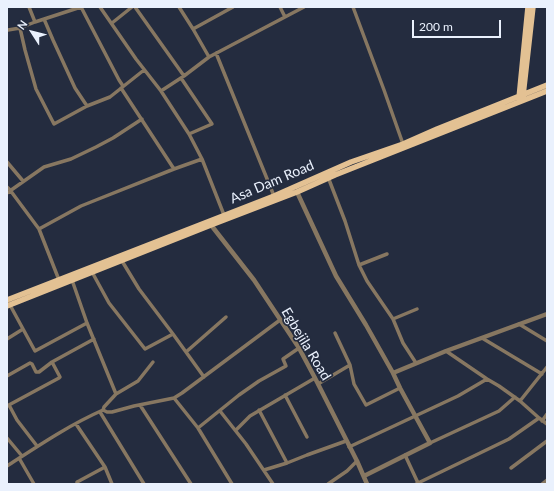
<!DOCTYPE html>
<style>
body{margin:0}
#map{position:relative;width:554px;height:491px;overflow:hidden;background:#242c3f;font-family:Lato,sans-serif}
canvas{display:block}
.frame{position:absolute;inset:0;border:8px solid #eaf1fd;pointer-events:none}
.north{position:absolute;left:12px;top:12px;width:40px;height:40px;-webkit-text-stroke:3px #242c3f;paint-order:stroke;rotate:306deg;font-size:11px;font-weight:700;line-height:16px;text-align:center;color:#eaf1fd}
.north::after{content:'';display:block;margin:auto;width:14px;height:18px;background:#eaf1fd;clip-path:polygon(50% 0,100% 100%,50% 72%,0 100%)}
.scale{position:absolute;left:412px;top:20px;width:89px;height:18px;box-sizing:border-box;border:2px solid #eaf1fd;border-top:0;padding-left:5px;font-size:12px;line-height:14px;white-space:nowrap;color:#eaf1fd;-webkit-text-stroke:3px #242c3f;paint-order:stroke}
</style>
<div id="map">
<canvas width="554" height="491"></canvas>
<div class="frame"></div>
<div class="north">N</div>
<div class="scale">200 m</div>
</div>
<script>
const c = document.querySelector('canvas').getContext('2d');
c.lineJoin = 'round';
function trace(path, color, width, dash) { c.strokeStyle = color; c.lineWidth = width; c.lineCap = dash ? 'butt' : 'round'; c.setLineDash(dash || []); c.stroke(path); }
function drawText(font, color, halo, rows, align = 'center') {
  c.font = font + ' Lato,sans-serif'; c.lineWidth = 3.5; c.setLineDash([]); c.textBaseline = 'middle'; c.strokeStyle = halo; c.fillStyle = color; for (const [text, x, y, turn = 0] of rows) {
    c.save(); c.translate(x, y); c.rotate((+turn || 0) * Math.PI / 180); c.textAlign = isNaN(turn) ? turn : align; if (halo) c.strokeText(text, 0, 0); c.fillText(text, 0, 0); c.restore();
  }
}
trace(new Path2D(`
 M29 7 35 22 81 7
 M81 7 119 80 123 86
 M100 7 136 59 161 91 189 134 202 159 224 215
 M135 7 184 76
 M179 7 193 29 209 57
 M280 7 285 17
 M353 7 384 90 403 144
 M44 19 53 40 75 88 87 106
 M112 23 132 7
 M20 28 25 50 36 89 54 124 87 106 110 97 144 70
 M193 29 233 7
 M8 30 20 28 35 22
 M216 53 274 196
 M181 78 212 124 189 134
 M121 88 174 169
 M161 91 184 76 209 57 304 7
 M7 162 23 181
 M328 177 345 221 359 265 367 281 393 319 403 343 416 363
 M7 187 10 190 39 229 59 280
 M7 193 44 167 71 159 96 147 113 138 142 119
 M39 229 81 206 96 200 174 169 202 159
 M122 261 139 289 173 334 204 377
 M359 265 387 254
 M92 272 109 303 145 349 173 334
 M72 280 87 323 116 394 104 407 103 410
 M10 305 35 351 87 323
 M393 319 417 309
 M519 324 547 341
 M335 333 350 365 354 384 366 405 400 388
 M482 338 542 374
 M7 339 23 329
 M446 351 487 379 499 386 520 401 539 418 547 424
 M186 352 226 317
 M7 376 30 363 32 364 36 372H39L52 362 94 339
 M318 384 350 365
 M116 394 138 381 153 362
 M285 395 307 437
 M174 398 198 428 232 484
 M520 401 547 367
 M9 405 17 420 37 446
 M140 405 191 484
 M7 406 59 378 60 377 52 362
 M259 410 287 463 307 455 346 441
 M220 411 246 444 273 484
 M100 412 144 484
 M542 421 547 414
 M76 424 105 467 112 484
 M198 428 239 395 259 381 286 366 283 359 299 348
 M236 430 250 416 315 378
 M7 438 22 456
 M430 443 499 411 515 397
 M349 447 458 396 487 379
 M405 455 418 483
 M19 458 34 484
 M7 466C38 446 69 425 103 410L107 412H112L134 406 174 398 182 393 280 320
 M511 468 547 441
 M264 470 287 463
 M77 484V482L79 481 105 467
 M328 484 347 471 357 461
 M416 484 509 439 539 418
 M542 484 547 480`), '#877761', 3.5);
trace(new Path2D(`
 M297 192 336 276 366 325 393 373 400 388 430 443 364 476
 M211 225 254 280 299 348 315 378 357 461 367 484
 M393 373 446 351 547 314`), '#877761', 4.5);
trace(new Path2D(`
 M523 96 533 7
 M519 98 528 7
 M7 300 274 196 351 162 403 144 437 129 547 85
 M7 306 211 225 297 192 335 175 547 91`), '#e3c193', 5.5);
drawText('14px', '#eaf1fd', '#242c3f', [
 ["Asa Dam Road",272,182,-23],
 ["Egbejila Road",306,344,59]
]);
</script>
